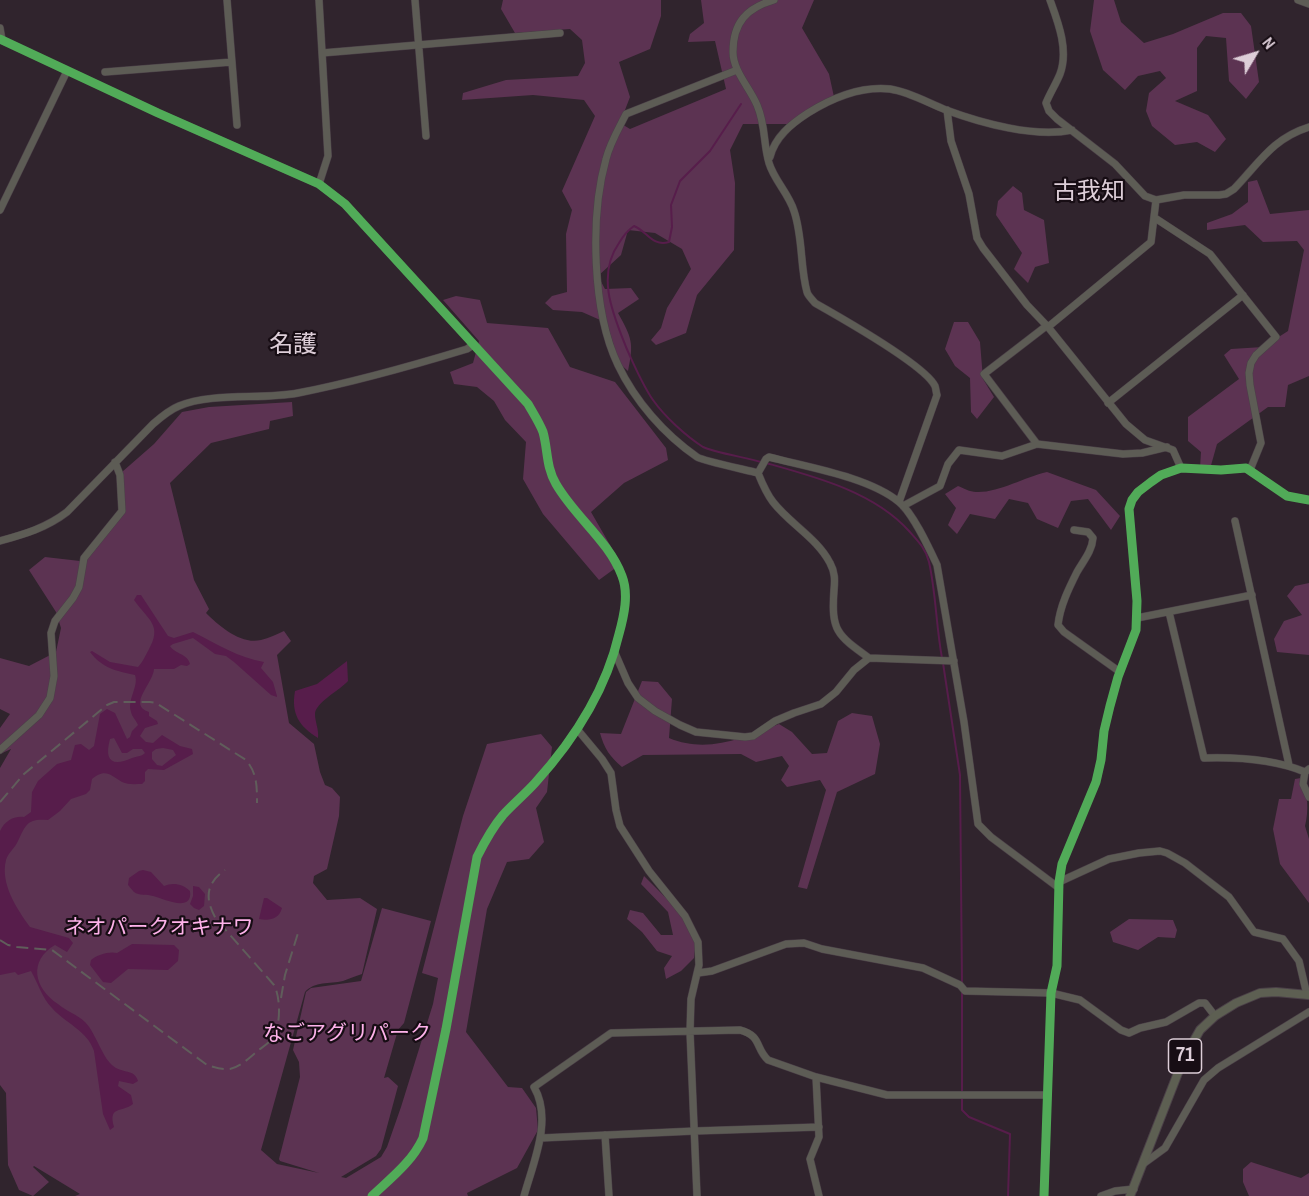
<!DOCTYPE html>
<meta charset="utf-8">
<style>
body{margin:0}
#map{position:relative;width:1309px;height:1196px;overflow:hidden;background:#30242d;font-family:"Archivo Narrow",sans-serif}
canvas{display:block}
.north{position:absolute;left:1225px;top:24px;width:60px;height:60px;-webkit-text-stroke:4px #170d14;paint-order:stroke;rotate:52deg;font-size:16px;font-weight:700;line-height:24px;text-align:center;color:#ddced8}
.north::after{content:'';display:block;margin:auto;width:21px;height:27px;background:#ddced8;clip-path:polygon(50% 0,100% 100%,50% 72%,0 100%)}
</style>
<div id="map">
<canvas width="1309" height="1196"></canvas>
<div class="north">N</div>
</div>
<script>
const c = document.querySelector('canvas').getContext('2d');
c.lineJoin = 'round';
function fillPath(path, color) { c.fillStyle = color; c.fill(path, 'evenodd'); }
function trace(path, color, width, dash) { c.strokeStyle = color; c.lineWidth = width; c.lineCap = dash ? 'butt' : 'round'; c.setLineDash(dash || []); c.stroke(path); }
function drawText(font, color, halo, rows, align = 'center') {
  c.font = font + ' "Archivo Narrow","Noto Sans JP",sans-serif'; c.lineWidth = 4.5; c.setLineDash([]); c.textBaseline = 'middle'; c.strokeStyle = halo; c.fillStyle = color; for (const [text, x, y, turn = 0] of rows) {
    c.save(); c.translate(x, y); c.rotate((+turn || 0) * Math.PI / 180); c.textAlign = isNaN(turn) ? turn : align; if (halo) c.strokeText(text, 0, 0); c.fillText(text, 0, 0); c.restore();
  }
}
fillPath(new Path2D(`
 M503 0H661V16L650 49 619 62 630 97 620 123 630 129 726 89 715 41 688 42 690 34 704 23 701 0H814L802 28 829 74 834 97 793 124H743L730 150 735 183 734 250 697 295 686 333 656 345 651 340 661 328 667 308 691 269 682 249 655 233 628 230 621 255 598 276 605 289 631 288 639 299 618 313C632 338 634 343 628 371L619 363 607 323 582 312 553 310 545 303 552 296 567 292 566 234 572 210 562 191 595 116 584 100 533 95 462 100 463 93 506 80 578 76 585 63 582 40 570 29 515 33 501 9Z
 M1094 0H1114L1121 22 1144 43 1173 34 1223 13H1241L1251 26 1259 82 1246 99 1229 81 1226 38 1206 36 1197 48V91L1175 101 1208 115 1226 139 1215 152 1197 142 1175 145 1152 126 1146 111 1149 93 1166 78 1160 71 1138 76 1125 90 1103 70 1090 31Z
 M1257 180 1270 214 1309 210V376L1288 385 1285 407H1268L1217 444 1210 469 1200 468 1201 452 1188 441V417L1239 379 1224 355 1231 349 1263 347 1288 331 1304 250 1297 241 1263 242 1245 225 1207 230V223L1232 214 1248 202V182Z
 M1013 186 1022 193 1024 210 1044 220 1049 263 1035 267 1028 283 1014 269 1022 253 996 215 998 201Z
 M456 296 480 300 487 323 548 328 570 367 615 382 666 448 668 460 624 483 591 512 621 564 599 580 543 514 523 479 526 442 505 420 494 401 477 387 454 384 450 372 473 363 479 341 443 300Z
 M954 322H968L980 342 983 379 994 397 977 419 971 412 970 378 955 366 945 349Z
 M292 402 293 416 270 421 269 429 211 443 170 483 194 580 209 609 206 613C219 626 241 645 261 640 269 638 277 634 284 631L291 641 277 655 289 723 314 744 320 772 325 785 332 788 340 797 339 816 327 869 314 876 313 883 327 900 360 898 377 909 362 974C355 976 349 979 343 981 329 984 315 981 305 992L261 1150 277 1164 319 1173 280 1161 279 1159 300 1077 299 1062 293 1050 306 992 311 988 361 981 382 908 431 921 404 1023 398 1030 384 1078 388 1077 398 1086 381 1149 376 1156 341 1177 346 1178 381 1157 387 1147 401 1107 433 1004 438 978 422 973 463 816 487 744 541 734 552 747 547 792 536 808 544 842 529 859 507 862 487 909 466 1032 508 1087 522 1088 536 1108 538 1130 517 1168 467 1193 468 1196H75L80 1194 34 1166 33 1167 49 1182 33 1196 19 1190 8 1165 6 1093 0 1085V768L11 749 0 754V728L10 714 0 709V658L29 666 56 652 61 628 56 612 29 570 45 557 80 561 124 514 122 472 154 444 182 412 209 407Z
 M1047 472 1096 490 1120 516 1111 530 1088 499 1071 501 1058 528 1037 519 1028 503 1009 499 995 519 970 514 957 534 948 525 956 508 945 494 958 486C963 488 970 492 976 492 999 493 1024 477 1047 472Z
 M1309 583V655L1277 652 1274 639 1284 621 1302 615 1287 596 1295 586Z
 M642 681 658 682 672 699 669 738C707 754 743 738 779 724L792 732 812 754 827 753 838 721 852 713 872 716 880 744 875 774 837 792 807 889 798 887 826 790 820 780 787 787 781 780 789 766 782 756 756 762 741 754 643 755 622 767C610 757 604 748 600 733L621 734Z
 M1301 778C1308 794 1309 810 1305 826L1309 839V903L1280 864 1273 829 1279 799H1291L1295 779Z
 M644 876 678 910 696 942 694 958 681 971 666 979 664 968 672 956 657 951 642 932 627 919 630 910 643 913 661 935H673L668 912 641 884Z
 M1129 919 1173 920 1177 930 1175 938 1158 937 1138 950 1113 942 1110 932Z
 M1251 1162 1301 1178 1309 1173V1196H1249L1243 1182V1169Z`), '#5c3352');
fillPath(new Path2D(`
 M137 595H141L168 636 174 638 193 632C217 644 239 658 264 662L261 668 273 682 277 696V697L271 695 234 662 226 656 215 654 193 638 173 644 170 646C175 654 188 654 190 664L187 666 181 665 174 669H154C153 684 127 705 149 712V716L157 721 158 724 145 728 140 736 146 742 153 743 162 735 180 746 192 749 193 754 164 770 148 769 145 772V781L142 784C136 784 128 785 122 782 110 775 106 768 92 779L90 790 86 794 71 799 60 811 48 820C28 818 26 824 18 841 15 848 8 853 6 860 0 884 17 909 30 927L69 938 73 943 67 952 55 945C28 961 34 988 58 1004 66 1011 78 1015 85 1022 97 1034 102 1060 116 1068 125 1073 135 1070 138 1081L133 1084 119 1081 118 1086 131 1095 133 1104C122 1113 108 1105 114 1127L110 1130 103 1114 94 1051C87 1030 66 1024 52 1008 42 998 38 983 31 971L18 975 15 972 0 975V831C5 821 13 816 24 817L31 812 32 792 38 781 57 764 71 760 75 745 81 744 89 750 94 746 100 714 107 709 115 713 127 739 130 737 132 731 138 725C136 720 132 717 131 712 127 699 139 687 135 675 116 671 102 668 90 652L92 651 110 662 138 667C143 662 145 656 148 651 163 625 149 621 134 600ZM114 738 122 753H127L133 749H142L145 753C141 757 137 756 132 758 112 767 104 761 110 739ZM163 748 173 750 176 755 162 766 157 765 152 759V752L156 749Z
 M347 661 348 681C340 690 315 703 315 714 315 722 319 729 318 738 299 726 291 714 295 691L317 684Z
 M143 870 151 872 164 886C173 882 183 884 190 891 193 913 164 899 153 896 147 894 139 896 134 892 134 892 128 885 128 885L129 878 139 871Z
 M193 886 199 887 205 894 204 906 199 910 194 908 190 904 193 896Z
 M264 898H267L282 908C279 919 270 921 259 919Z
 M132 944 174 945 179 950 178 961 168 970 128 969 111 983 103 982 90 965 91 960C97 955 109 951 117 953Z`), '#571d4b');
trace(new Path2D(`
 M741 104 710 151 680 181 671 205 672 227 669 242C652 247 647 231 634 226 627 231 623 236 619 243 596 276 613 314 626 347 634 365 642 384 653 400 665 417 686 436 703 447 713 452 748 458 761 462
 M766 463C816 477 874 492 909 531 918 541 926 549 929 562 936 593 936 626 942 658
 M943 663 960 775 962 983
 M962 992V1110L969 1117 1010 1134 1008 1196`), '#571d4b', 2);
const minor = new Path2D(`
 M227 0 237 125
 M319 0 328 156 319 184
 M415 0 426 136
 M774 0C747 8 733 22 733 52 733 71 750 88 757 105 766 126 763 143 769 163 774 180 789 194 794 211 803 237 800 267 807 292 808 296 812 299 815 303 838 316 925 365 935 386 936 389 936 392 937 395L899 502
 M1050 0C1058 22 1069 50 1060 74 1056 84 1050 93 1046 103L1049 111 1057 119 1115 164 1145 196 1156 200 1184 195H1219L1226 194 1234 189C1259 163 1273 138 1309 127
 M1298 0 1309 4
 M0 28 2 40
 M0 39 158 113 319 184 345 204 528 404C533 413 539 422 543 432 548 450 546 467 556 484 575 517 609 541 622 576 629 594 624 616 619 634 606 690 573 741 535 783 525 794 513 804 503 815 492 828 484 843 477 857L446 1029 423 1138C412 1162 391 1178 372 1196
 M322 53 560 33
 M737 70 626 114C619 128 610 143 606 159 590 216 592 311 618 365 635 401 664 434 697 457 703 461 747 470 758 473
 M105 72 232 62
 M947 110 951 141 969 194 977 238 983 248 1027 305 1048 327 1126 424 1145 440 1173 450 1181 468
 M770 157C775 137 791 124 808 113 832 98 861 86 890 89 910 92 928 103 946 110 981 123 1035 138 1072 130
 M0 210 67 71
 M1155 218 1210 254 1276 337 1256 355 1251 363 1249 373 1250 385 1261 443 1250 470
 M1048 327 1151 242 1156 200
 M1108 403 1243 295
 M1037 444 984 374 1045 327
 M903 506 940 486 948 464 959 450 1002 456 1037 444 1123 454 1142 453 1167 447
 M1235 521 1289 765
 M1074 530 1088 532 1093 538C1092 551 1084 560 1077 572 1069 588 1060 606 1058 625L1064 632 1120 672
 M0 541C25 534 46 528 67 512L153 424C161 417 169 410 179 406 212 392 262 400 298 393 355 382 411 366 467 349L473 345
 M1169 612 1204 758C1237 757 1274 759 1305 772
 M1137 618 1252 595
 M615 653 628 683 638 698 655 711 680 725 696 732 745 737 753 736 775 721 794 713 821 704 836 692 854 670 869 658 954 661
 M869 658C837 635 831 631 834 590 835 580 835 572 830 563 817 538 790 524 773 502 766 493 762 483 758 473L766 459 769 457C807 467 869 477 899 502 913 513 929 548 937 565L964 722 978 824 991 837 1059 888
 M577 729 602 759 611 773 616 810 620 826 649 871 685 916 698 942 699 965 691 999 690 1032 697 1196
 M0 750 39 715 50 698 54 676 51 633 55 621 73 598 79 587 84 558 122 511 120 475 115 462
 M1309 769 1305 772 1303 784 1309 797
 M1059 882 1109 859 1139 853 1160 851 1167 853 1185 863 1229 897 1254 932 1283 939 1299 961 1307 995
 M698 973 712 971 786 944 804 943 822 949 923 968 960 985 965 991 1051 993 1080 1000 1121 1030 1129 1033 1140 1028 1166 1022 1199 1003H1205L1215 1016
 M816 1077 819 1137 810 1159 819 1196
 M605 1135 609 1196
 M541 1138 695 1131 819 1127
 M1143 1164 1165 1148 1204 1080 1218 1068 1309 1012
 M524 1196C533 1163 553 1120 534 1087L611 1033 740 1030C762 1036 755 1048 768 1060L816 1077 887 1095H1048
 M1044 1196 1051 993 1057 966 1059 882 1062 864 1096 782 1101 760 1104 731 1110 706 1118 677 1136 630 1137 601 1129 509 1132 500 1138 492 1151 482 1161 475 1181 468 1221 470 1246 468 1287 496 1309 500
 M1101 1196 1115 1191 1134 1189`);
const major = new Path2D(`
 M1130 1196 1183 1060 1200 1030 1215 1016 1236 1003 1260 993 1276 992 1309 995`);
trace(minor, '#4b4048', 8);
trace(major, '#4b4048', 10);
trace(minor, '#5d5c55', 7);
trace(major, '#5d5f52', 8);
trace(new Path2D(`
 M0 802 24 774 107 705 114 702H150L156 703 246 760C257 773 257 786 257 803
 M0 940 8 945 17 947 52 950 207 1065C214 1067 222 1070 230 1069 239 1067 247 1060 254 1054 259 1049 267 1045 272 1039 281 1027 281 998 274 985L216 919C205 899 205 884 225 870
 M281 998 285 975 298 933`), '#605d5b', 2, [12, 6]);
trace(new Path2D(`
 M0 39 158 113 319 184 345 204 528 404C533 413 539 422 543 432 548 450 546 467 556 484 575 517 609 541 622 576 629 594 624 616 619 634 606 690 573 741 535 783 525 794 513 804 503 815 492 828 484 843 477 857L446 1029 423 1138C412 1162 391 1178 372 1196
 M1044 1196 1051 993 1057 966 1059 882 1062 864 1096 782 1101 760 1104 731 1110 706 1118 677 1136 630 1137 601 1129 509 1132 500 1138 492 1151 482 1161 475 1181 468 1221 470 1246 468 1287 496 1309 500`), '#51ab58', 9);
for (const [x, y, w] of [
 [1185,1056,33]
]) { const box = new Path2D(); box.roundRect(x - w / 2, y - 17, w, 34, 4.5); c.fillStyle = '#170d14'; c.fill(box); trace(box, '#ddced8', 1.5); }
drawText('bold 20px', '#ddced8', null, [
 ["71",1185,1056]
]);
drawText('21px', '#feb2ea', '#170d14', [
 ["ネオパークオキナワ",159,928],
 ["なごアグリパーク",347,1034]
]);
drawText('24px', '#ddced8', '#170d14', [
 ["古我知",1089,193],
 ["名護",293,346]
]);
</script>
